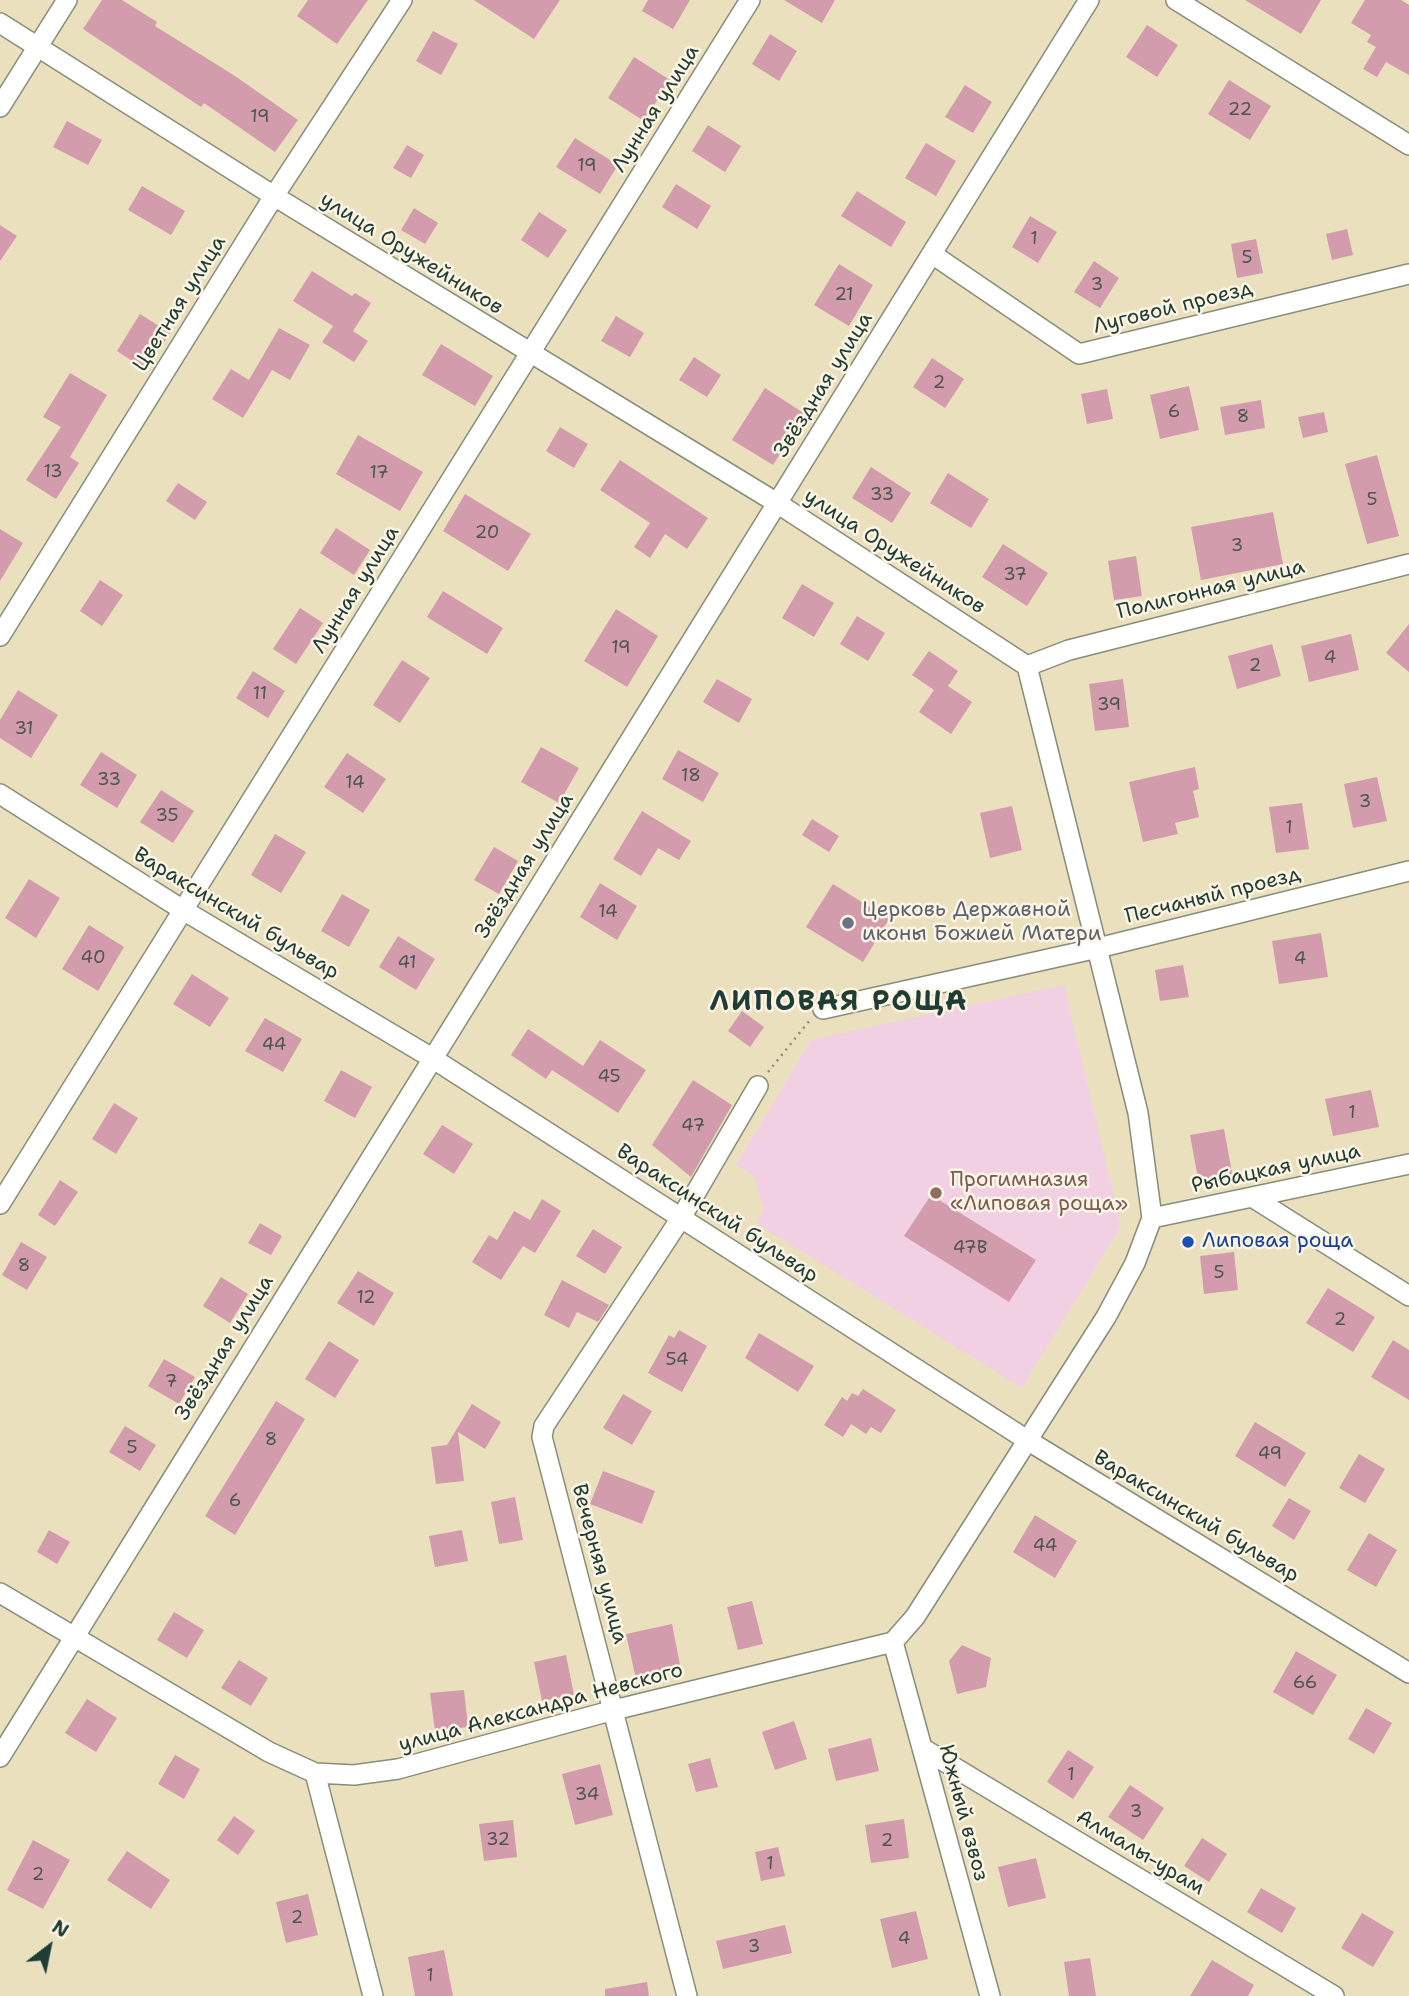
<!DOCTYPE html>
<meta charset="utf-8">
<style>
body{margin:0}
#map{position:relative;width:1409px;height:1996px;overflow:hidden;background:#ebe0be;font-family:"Shantell Sans",sans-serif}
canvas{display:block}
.north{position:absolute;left:14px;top:1912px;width:70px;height:70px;-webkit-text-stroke:5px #fcf5e5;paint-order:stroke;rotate:32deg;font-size:19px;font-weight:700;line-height:28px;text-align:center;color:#1f3d34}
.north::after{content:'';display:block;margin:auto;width:24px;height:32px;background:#1f3d34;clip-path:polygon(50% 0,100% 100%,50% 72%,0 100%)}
</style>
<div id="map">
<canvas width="1409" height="1996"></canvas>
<div class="north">N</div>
</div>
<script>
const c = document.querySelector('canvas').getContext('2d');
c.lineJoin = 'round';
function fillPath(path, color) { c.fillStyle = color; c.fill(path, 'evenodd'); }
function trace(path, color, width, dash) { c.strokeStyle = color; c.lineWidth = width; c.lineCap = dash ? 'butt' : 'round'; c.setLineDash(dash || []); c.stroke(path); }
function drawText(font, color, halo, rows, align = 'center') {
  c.font = font + ' "Shantell Sans",sans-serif'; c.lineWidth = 5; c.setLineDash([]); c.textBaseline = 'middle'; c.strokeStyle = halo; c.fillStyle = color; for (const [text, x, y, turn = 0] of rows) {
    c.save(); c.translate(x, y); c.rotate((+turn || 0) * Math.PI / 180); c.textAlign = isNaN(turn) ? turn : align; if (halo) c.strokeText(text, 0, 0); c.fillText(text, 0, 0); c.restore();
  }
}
fillPath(new Path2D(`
 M1064 985 1121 1226 1022 1388 756 1223 764 1211 754 1176 736 1165 811 1040Z`), '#f1d0e3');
fillPath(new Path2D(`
 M102 0H122L157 22 155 26 235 76 298 120 275 152 204 103 201 107 83 29Z
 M308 0H368L337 44 297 16Z
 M474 0H560L534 39Z
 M648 0H690L673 29 642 11Z
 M784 0H835L822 23Z
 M1245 0H1321L1301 34Z
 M1365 0H1401L1409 5V75L1386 62 1377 77 1363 69 1376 47 1367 42 1371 35 1351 23Z
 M1147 25 1178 45 1157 77 1126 57Z
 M433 31 458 44 441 75 416 61Z
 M770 34 797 51 779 81 752 64Z
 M634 57 670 80 644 121 608 98Z
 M1229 80 1271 106 1250 140 1208 114Z
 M965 85 992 102 973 133 945 117Z
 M67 121 102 140 88 165 53 147Z
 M708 125 741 146 725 172 692 151Z
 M575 138 618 165 600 194 556 167Z
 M926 143 956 161 936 196 905 178Z
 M407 145 424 155 411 178 393 168Z
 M676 184 711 206 697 229 662 207Z
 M142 186 185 211 171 235 128 210Z
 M857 191 906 222 891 247 841 216Z
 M414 208 438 223 425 244 401 230Z
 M539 212 567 230 548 258 521 240Z
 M1030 216 1057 232 1038 263 1012 247Z
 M0 225 17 236 0 261Z
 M1347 229 1353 255 1332 260 1326 234Z
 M1256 239 1263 273 1237 278 1231 244Z
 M1094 261 1119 278 1100 308 1074 292Z
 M839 264 873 285 849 326 814 305Z
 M312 271 352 296 355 293 371 303 353 331 368 341 354 362 322 342 333 326 293 301Z
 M140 314 170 333 146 370 117 351Z
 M616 316 644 333 630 357 601 341Z
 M279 328 310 345 290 380 272 370 243 418 212 399 231 369 249 380Z
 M441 344 493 376 475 406 422 375Z
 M694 357 721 375 707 397 679 380Z
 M932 358 964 379 945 408 913 387Z
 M70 373 107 395 70 457 79 463 56 499 26 480 61 427 43 417Z
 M1189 386 1199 430 1160 439 1150 395Z
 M765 388 805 414 773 465 732 440Z
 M1107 389 1113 419 1087 424 1081 394Z
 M1261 400 1265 428 1225 435 1220 407Z
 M1324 412 1328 432 1303 438 1298 417Z
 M560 427 588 444 574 468 546 451Z
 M358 435 423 472 400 511 336 474Z
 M1377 455 1399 536 1367 544 1345 464Z
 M620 460 708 518 687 549 665 534 650 558 634 547 650 523 600 490Z
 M871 467 911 493 892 523 852 498Z
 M948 473 989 499 971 528 930 503Z
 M178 483 207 502 195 520 166 501Z
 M465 494 531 534 508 571 443 531Z
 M1273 512 1283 564 1201 580 1191 527Z
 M336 528 370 550 354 575 320 553Z
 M0 529 23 543 0 581Z
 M1003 544 1048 573 1027 606 982 577Z
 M1136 556 1142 596 1114 600 1108 561Z
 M100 580 123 595 102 626 80 611Z
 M802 584 834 603 814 637 782 618Z
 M443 591 503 628 487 654 427 617Z
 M300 608 323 623 296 664 273 649Z
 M616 609 658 636 627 687 584 661Z
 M857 616 885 633 868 661 840 644Z
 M1409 624V672L1386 653Z
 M1351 634 1359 670 1309 682 1301 646Z
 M1272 644 1281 676 1237 689 1228 656Z
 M929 651 958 671 948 686 972 702 951 734 919 712 934 690 912 675Z
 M402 660 430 678 400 723 373 705Z
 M253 671 285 691 268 718 236 698Z
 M717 679 752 699 739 723 703 702Z
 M1123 679 1129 727 1095 731 1089 684Z
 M18 690 58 715 31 758 0 738V720Z
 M541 747 579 768 559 803 521 782Z
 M678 750 719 773 703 802 662 779Z
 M101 752 137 775 117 808 80 785Z
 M347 753 386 779 363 813 324 787Z
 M1195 767 1199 789 1193 791 1199 817 1175 823 1178 834 1143 842 1129 782Z
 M1377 777 1387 821 1353 828 1344 784Z
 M161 790 194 811 173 843 140 822Z
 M1302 803 1309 849 1276 853 1269 807Z
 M1012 806 1022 850 990 858 980 813Z
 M642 811 691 841 679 860 658 848 641 876 613 859Z
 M812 819 839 836 829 852 802 835Z
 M275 834 306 852 281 893 251 875Z
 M494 847 518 861 499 894 474 880Z
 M29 879 60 898 36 938 5 918Z
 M600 883 637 906 617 940 580 917Z
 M833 884 889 919 863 962 806 927Z
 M342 894 370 910 349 947 321 931Z
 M89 925 124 947 98 991 62 969Z
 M1321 933 1328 977 1279 984 1272 941Z
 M398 936 435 959 416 990 379 967Z
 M1183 965 1189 997 1160 1001 1155 970Z
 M192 974 229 998 210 1027 173 1004Z
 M742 1011 764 1027 750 1047 728 1031Z
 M265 1018 302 1039 283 1072 245 1051Z
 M528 1029 583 1066 600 1040 646 1070 618 1113 552 1070 546 1079 511 1055Z
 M341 1070 372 1087 355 1118 324 1101Z
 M693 1080 732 1105 691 1177 652 1145Z
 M1371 1090 1379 1127 1333 1136 1325 1099Z
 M114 1103 138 1118 116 1154 92 1139Z
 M442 1125 473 1144 454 1174 423 1154Z
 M1224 1129 1233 1178 1199 1184 1190 1135Z
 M60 1180 78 1192 55 1226 38 1215Z
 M931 1195 1036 1260 1009 1302 904 1236Z
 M542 1199 561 1211 535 1253 523 1246 501 1280 472 1262 489 1235 497 1240 514 1211 530 1220Z
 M260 1223 282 1236 271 1255 248 1243Z
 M593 1229 622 1247 605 1274 576 1256Z
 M21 1242 47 1257 27 1290 2 1275Z
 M1234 1252 1238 1290 1204 1294 1200 1256Z
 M358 1271 394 1293 374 1326 337 1303Z
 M221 1277 248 1294 230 1323 203 1306Z
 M562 1280 609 1305 598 1322 577 1312 569 1328 544 1315Z
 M1328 1288 1375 1317 1353 1352 1306 1323Z
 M679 1330 707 1346 682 1392 648 1373 669 1335 674 1338Z
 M759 1333 814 1366 798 1392 745 1358Z
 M1393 1340 1409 1350V1400L1371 1377Z
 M329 1341 359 1360 335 1398 305 1379Z
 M164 1359 195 1377 179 1404 148 1386Z
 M863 1389 896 1410 881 1433 871 1427 866 1434 851 1424 843 1437 824 1425 842 1397 847 1401 852 1393 858 1396Z
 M623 1394 652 1411 632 1445 603 1428Z
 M276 1401 305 1419 235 1535 205 1516Z
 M472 1404 501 1422 485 1449 458 1432 464 1481 436 1484 431 1447 447 1445Z
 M1255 1422 1306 1453 1285 1487 1235 1456Z
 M125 1426 156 1445 140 1471 109 1452Z
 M1359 1454 1385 1469 1365 1503 1339 1488Z
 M603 1471 655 1491 642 1524 590 1504Z
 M515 1497 523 1540 499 1544 491 1502Z
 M1289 1498 1311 1511 1294 1540 1272 1526Z
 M1035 1515 1077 1541 1055 1578 1013 1552Z
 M49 1530 70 1542 57 1564 37 1552Z
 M462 1530 468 1561 435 1567 429 1536Z
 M1369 1533 1397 1550 1376 1587 1347 1570Z
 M752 1601 763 1644 738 1650 727 1607Z
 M174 1612 204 1630 187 1658 157 1640Z
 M672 1624 681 1670 636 1679 626 1634Z
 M962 1645 991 1658 986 1687 957 1694 949 1661Z
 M1296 1651 1337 1675 1313 1715 1273 1692Z
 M566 1655 574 1695 542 1701 534 1662Z
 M239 1660 268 1678 251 1706 221 1688Z
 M464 1690 468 1727 435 1731 430 1693Z
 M87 1699 117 1718 96 1752 65 1733Z
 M1366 1708 1392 1723 1374 1754 1348 1739Z
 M794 1721 807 1759 775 1770 762 1732Z
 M871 1738 879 1771 836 1781 828 1749Z
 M1068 1750 1094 1767 1073 1799 1047 1782Z
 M175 1755 200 1769 184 1799 158 1784Z
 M710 1758 718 1787 696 1792 688 1764Z
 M600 1764 613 1815 575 1825 562 1774Z
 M1130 1785 1164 1808 1143 1840 1108 1817Z
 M234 1816 255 1831 238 1855 217 1840Z
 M904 1819 909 1858 871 1863 865 1825Z
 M513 1820 517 1857 484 1861 479 1824Z
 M1202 1838 1227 1854 1209 1882 1184 1866Z
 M33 1840 70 1860 43 1909 7 1890Z
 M778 1847 785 1876 761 1881 755 1852Z
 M127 1851 170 1880 151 1909 107 1880Z
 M1036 1858 1046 1898 1008 1907 998 1867Z
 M1261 1888 1296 1908 1282 1933 1247 1912Z
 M308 1894 318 1935 286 1943 276 1902Z
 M916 1911 928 1959 892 1968 880 1919Z
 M1362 1913 1394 1932 1373 1967 1341 1948Z
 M785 1925 792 1953 723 1969 716 1941Z
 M444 1950 453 1996H415L408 1957Z
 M1090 1958 1096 1996H1069L1064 1962Z
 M1212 1960 1254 1985 1248 1996H1190Z
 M647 1982 649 1996H605V1989Z`), '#d29cad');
const minor = new Path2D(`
 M1176 0 1409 145
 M0 23 274 196 777 503 1027 666 1138 1113 1152 1218 1135 1263 1106 1317 915 1617 893 1642 614 1710 398 1769 354 1775 315 1773 269 1752 0 1593
 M0 107 67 0
 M932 254 1079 354 1409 274
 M0 636 274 196 402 0
 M1027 666 1069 650 1409 564
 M0 794 183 910 432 1058 1027 1440 1409 1673
 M823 1009 1098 948 1409 871
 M1252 1197 1409 1296
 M0 1204 750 0
 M1152 1218 1409 1164
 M893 1642 990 1996
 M922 1748 1334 1996
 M0 1757 1089 0
 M315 1773 373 1996
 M687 1996 542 1437 544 1426 681 1218 758 1086`);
trace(minor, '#858e79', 22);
trace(new Path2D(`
 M768 1072 810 1020`), '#858e79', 2.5, [2, 5]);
trace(minor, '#fff', 19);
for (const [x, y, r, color] of [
 [848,923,7,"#6b7280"],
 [936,1193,7,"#8d6e63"],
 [1188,1242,7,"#1a4fb4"]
]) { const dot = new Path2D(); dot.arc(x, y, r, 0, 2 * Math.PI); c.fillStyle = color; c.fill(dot); trace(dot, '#fcf5e5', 2.5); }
drawText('18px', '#4c5552', null, [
 ["22",1240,110],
 ["19",260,117],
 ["19",587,166],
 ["1",1034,239],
 ["5",1247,258],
 ["3",1097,285],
 ["21",844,295],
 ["2",939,383],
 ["6",1174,412],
 ["8",1243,417],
 ["13",53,472],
 ["17",379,473],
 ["33",882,495],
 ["5",1372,500],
 ["20",487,533],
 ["3",1237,546],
 ["37",1015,575],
 ["19",621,648],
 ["4",1330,658],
 ["2",1255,666],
 ["11",260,694],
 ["39",1109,705],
 ["31",24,729],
 ["18",691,776],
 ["33",109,780],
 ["14",355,783],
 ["3",1365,802],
 ["35",167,816],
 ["1",1289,828],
 ["14",608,912],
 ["40",93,958],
 ["4",1300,959],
 ["41",407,963],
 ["44",274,1045],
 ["45",609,1077],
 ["1",1352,1113],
 ["47",693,1126],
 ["47В",970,1248],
 ["8",24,1266],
 ["5",1219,1273],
 ["12",366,1298],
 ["2",1340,1320],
 ["54",677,1360],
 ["7",171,1382],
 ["8",271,1440],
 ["5",132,1448],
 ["49",1270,1454],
 ["6",235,1501],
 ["44",1045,1546],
 ["66",1305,1683],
 ["1",1071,1775],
 ["34",587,1795],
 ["3",1136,1812],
 ["32",498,1840],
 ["2",887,1841],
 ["1",770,1864],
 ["2",38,1875],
 ["2",297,1918],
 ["4",904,1939],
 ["3",754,1947],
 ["1",430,1976]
]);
drawText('21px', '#1f3d34', '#fcf5e5', [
 ["Лунная улица",656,109,-58],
 ["улица Оружейников",411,254,32],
 ["Цветная улица",180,304,-58],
 ["Луговой проезд",1173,308,-14],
 ["Звёздная улица",824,385,-58],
 ["улица Оружейников",894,552,33],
 ["Лунная улица",356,590,-58],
 ["Полигонная улица",1211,590,-14],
 ["Звёздная улица",525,866,-58],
 ["Песчаный проезд",1213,896,-14],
 ["Вараксинский бульвар",236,914,31],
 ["Рыбацкая улица",1276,1169,-12],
 ["Вараксинский бульвар",717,1214,33],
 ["Звёздная улица",225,1348,-58],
 ["Вараксинский бульвар",1196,1517,31],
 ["Вечерняя улица",599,1564,75],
 ["улица Александра Невского",541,1708,-15],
 ["Южный взвоз",963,1813,75],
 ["Алмалы-урам",1140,1853,31]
]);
drawText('21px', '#5b616d', '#fcf5e5', [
 ["Церковь Державной",862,911],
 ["иконы Божией Матери",862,935]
], 'left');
drawText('21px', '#785e54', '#fcf5e5', [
 ["Прогимназия",950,1181],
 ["«Липовая роща»",950,1205]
], 'left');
drawText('21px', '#164399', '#fcf5e5', [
 ["Липовая роща",1202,1242]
], 'left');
c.letterSpacing = '2px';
drawText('bold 28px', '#1f3d34', '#fcf5e5', [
 ["ЛИПОВАЯ РОЩА",839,1003]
]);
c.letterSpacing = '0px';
</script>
